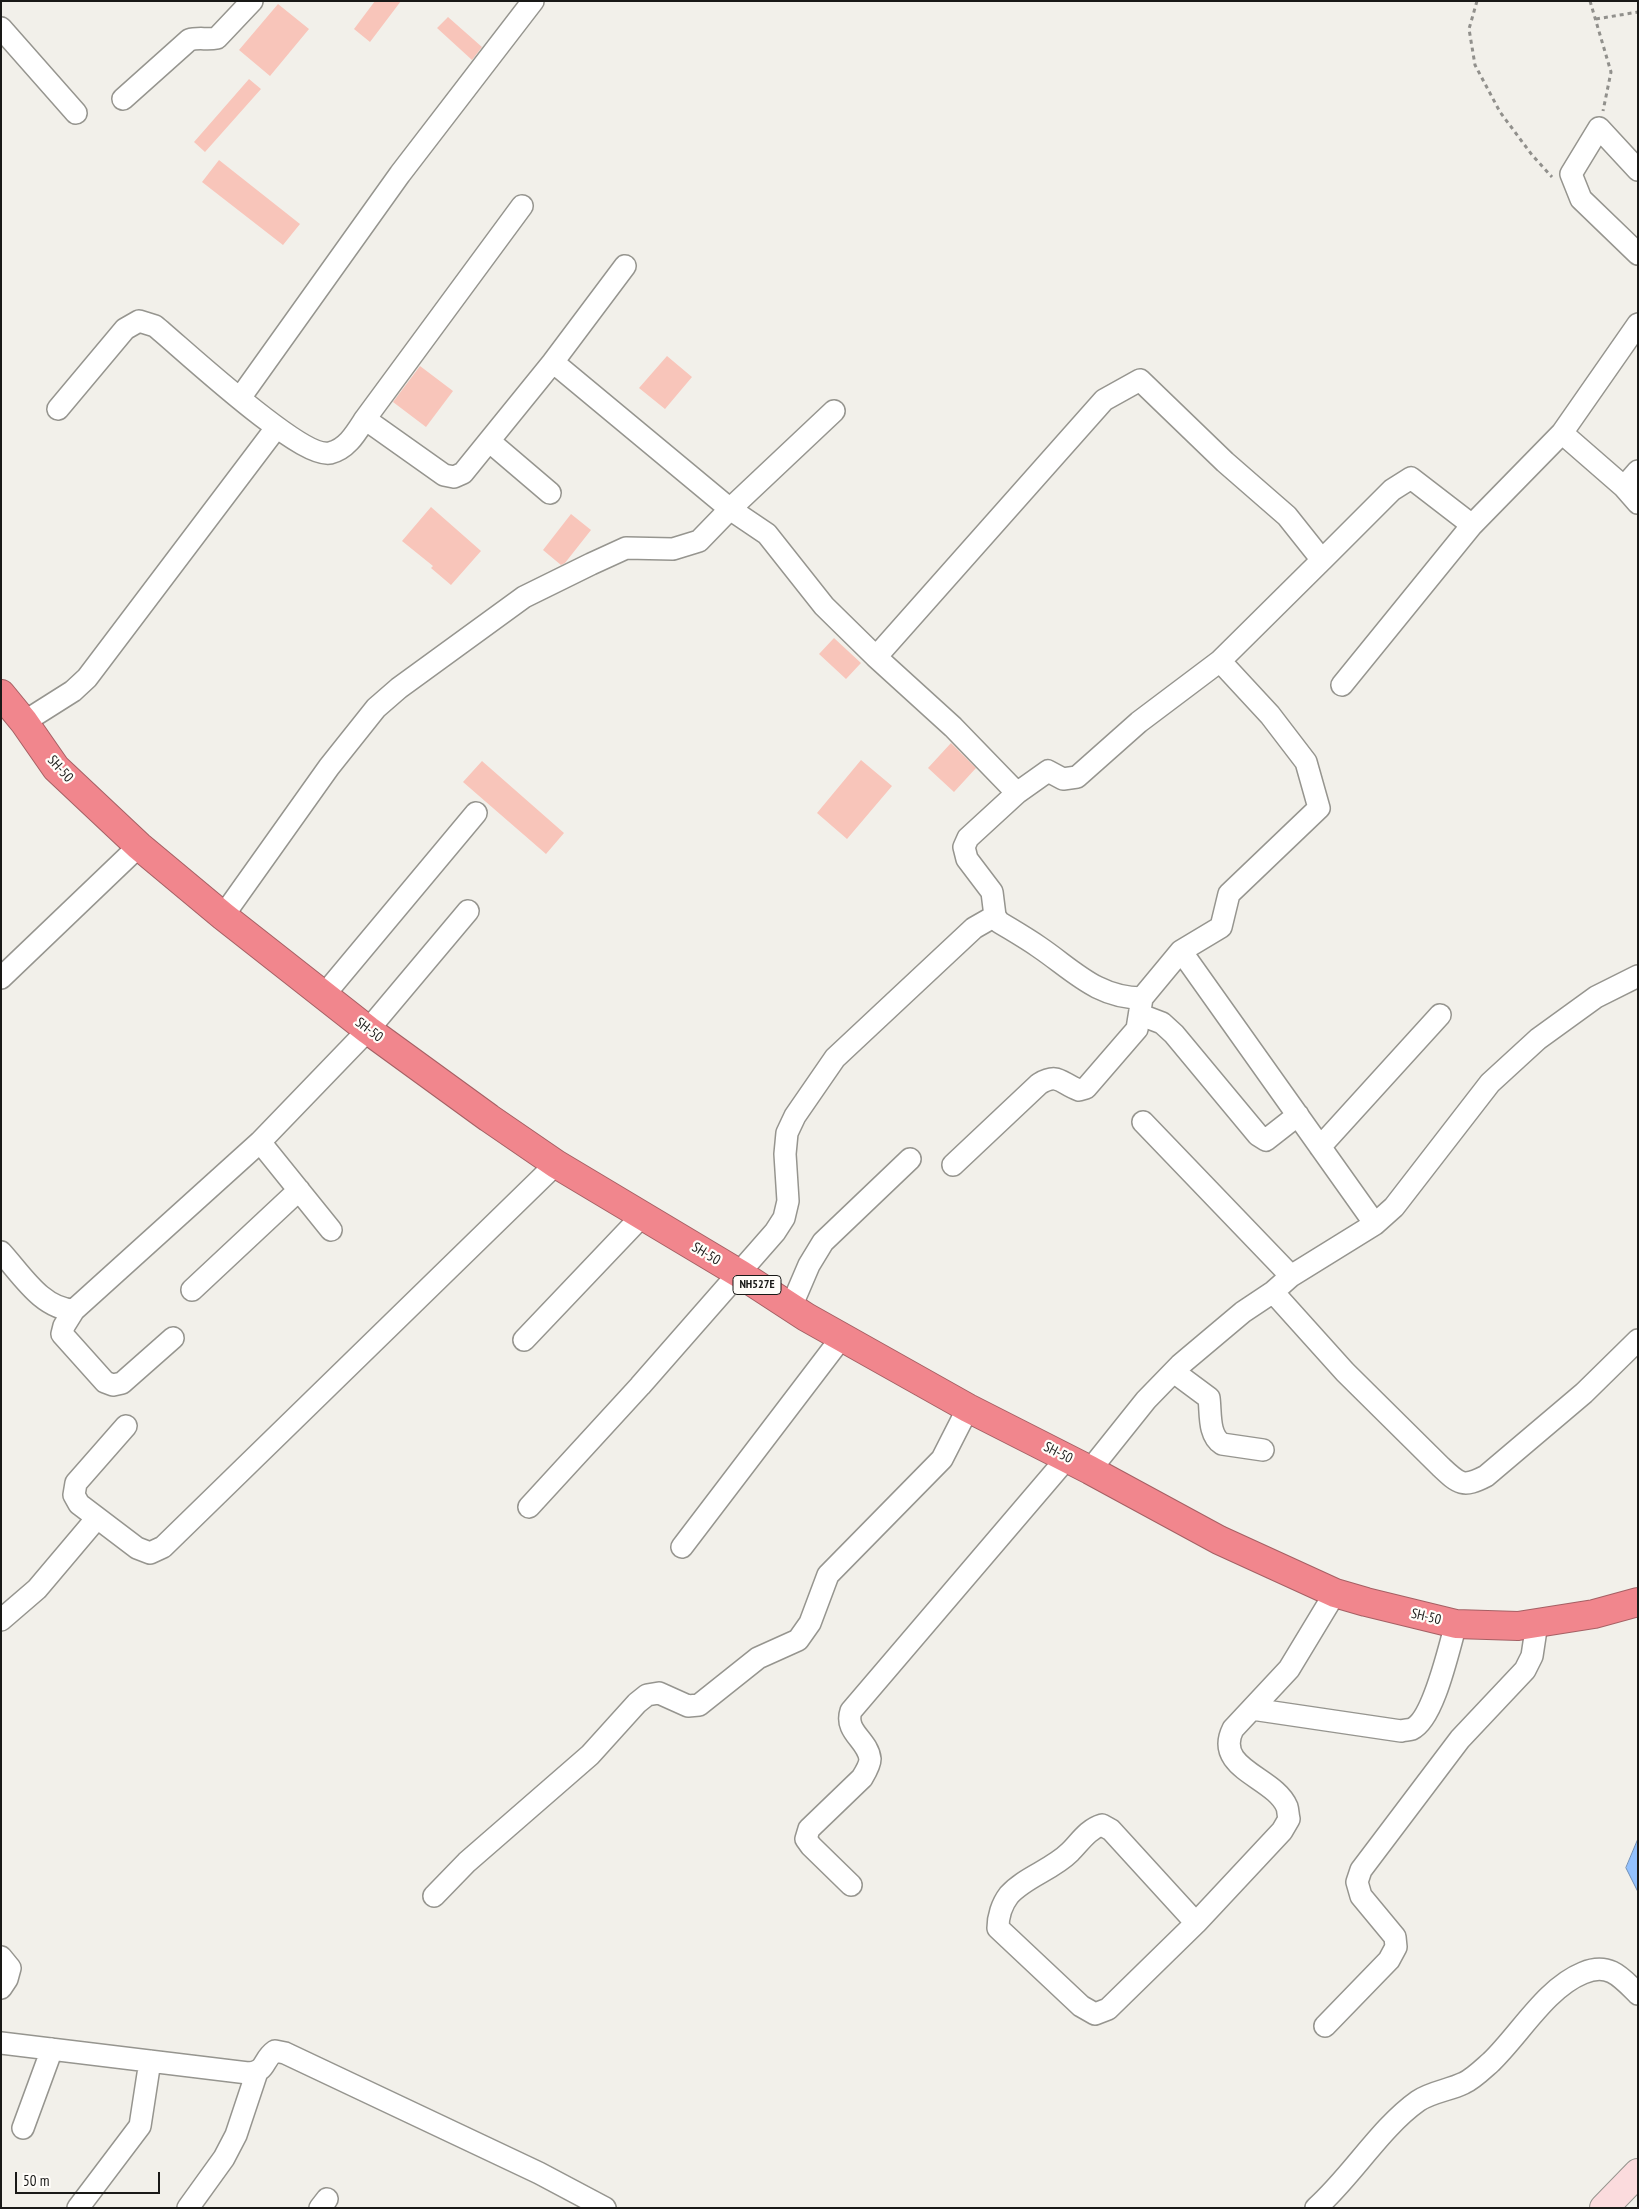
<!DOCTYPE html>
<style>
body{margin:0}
#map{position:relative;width:1639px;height:2209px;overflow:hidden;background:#f2f0ea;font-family:"PT Sans Narrow",sans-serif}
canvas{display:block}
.frame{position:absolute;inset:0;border:2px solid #191917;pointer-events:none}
.scale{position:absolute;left:15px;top:2172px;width:145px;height:22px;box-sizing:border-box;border:2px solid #191917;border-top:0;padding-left:6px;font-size:15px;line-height:18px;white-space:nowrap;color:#191917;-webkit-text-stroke:4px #fffdf9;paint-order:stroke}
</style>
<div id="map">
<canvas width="1639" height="2209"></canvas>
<div class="frame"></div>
<div class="scale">50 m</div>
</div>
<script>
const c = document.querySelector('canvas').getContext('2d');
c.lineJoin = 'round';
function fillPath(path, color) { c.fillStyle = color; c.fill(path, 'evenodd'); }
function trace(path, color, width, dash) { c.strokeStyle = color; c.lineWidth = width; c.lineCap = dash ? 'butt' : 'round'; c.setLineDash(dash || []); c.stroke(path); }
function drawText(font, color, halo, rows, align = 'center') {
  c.font = font + ' "PT Sans Narrow",sans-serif'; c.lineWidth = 4.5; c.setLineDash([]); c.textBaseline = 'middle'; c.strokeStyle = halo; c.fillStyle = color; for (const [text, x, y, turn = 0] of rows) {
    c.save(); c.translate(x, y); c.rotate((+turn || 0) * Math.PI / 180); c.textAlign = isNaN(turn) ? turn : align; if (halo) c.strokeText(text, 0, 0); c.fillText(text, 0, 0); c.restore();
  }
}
const water = new Path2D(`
 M1638 1839V1892L1626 1868Z`);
fillPath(water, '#92c1fe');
trace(water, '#6e8fb9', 1);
fillPath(new Path2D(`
 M375 1H401L370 42 354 29Z
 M278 4 309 29 270 76 239 50Z
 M448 17 482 47 472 60 437 28Z
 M249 79 261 89 205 152 194 142Z
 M219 160 300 224 283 245 202 182Z
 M667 356 692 377 665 409 639 388Z
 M420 366 453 391 426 427 393 402Z
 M431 507 481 551 451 585 431 568 433 566 402 541Z
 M571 514 591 530 565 563 561 565 543 550Z
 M834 638 861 663 846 679 819 654Z
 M951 743 976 768 954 792 928 768Z
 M861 760 892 786 847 839 817 813Z
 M482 761 564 833 546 854 463 782Z`), '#f8c5ba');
const street = new Path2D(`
 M1 28 76 113
 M123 99 189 40C198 37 207 40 217 38L252 1
 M1638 170 1599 128 1571 174 1581 199 1638 254
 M553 362 625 266
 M240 398 400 174 533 1
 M58 409 125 329 139 321 155 326C183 349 300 459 330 453 347 449 356 433 365 419L522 206
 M365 419 444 475 454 477 463 473 553 362 730 509 767 534 824 606 876 657
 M1562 433 1624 487 1638 503
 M489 441 550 493
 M1624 487 1638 471
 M1322 560 1392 490 1411 478 1472 525 1562 433 1638 324
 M1342 685 1472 525
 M24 722 73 691 87 678 276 428
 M223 916 329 767 376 708 399 688 524 597 591 564 626 548 673 549 699 541 730 509 834 411
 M995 916 999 922C1012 930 1026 938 1039 947 1073 970 1097 998 1142 998L1181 951 1221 927 1229 894 1319 808 1306 762 1270 715 1220 661
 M1181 951 1375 1224
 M1 978 139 846
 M324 995 476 813
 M1141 1015 1162 1023 1174 1034 1258 1135 1266 1140 1298 1115
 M1143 1122 1291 1276
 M260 1142 331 1230
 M1320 1147 1440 1015
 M953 1165 1039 1084C1059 1072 1061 1084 1079 1090L1086 1088 1137 1029 1142 998
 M1 1252C22 1275 42 1309 74 1310L260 1142 368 1030 468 911
 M192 1290 299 1190
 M1273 1292 1345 1372 1441 1467C1459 1484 1463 1488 1486 1476L1584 1393 1638 1340
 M791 1307 809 1265 823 1242 910 1159
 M74 1310 64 1326 62 1334 105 1382 113 1385 122 1383 173 1338
 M524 1340 642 1216
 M1174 1372 1209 1398C1211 1413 1208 1435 1222 1444L1263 1450
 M126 1426 76 1483 74 1495 79 1504 137 1548 150 1553 163 1547 556 1164
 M1090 1470 1146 1400 1180 1365 1243 1312 1273 1292 1291 1276 1375 1224 1394 1207 1490 1083 1538 1039 1596 997 1638 976
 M529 1507 640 1386 775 1232 784 1218 788 1201 785 1154 787 1133 795 1116 835 1058 974 928 995 916 992 892 967 859 964 847 968 838 1017 793 1048 771 1063 779 1077 777 1139 722 1220 661 1322 560 1287 516 1225 462 1140 380 1104 400 876 657 953 727 1017 793
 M682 1547 842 1337
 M1 1620 37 1589 97 1518
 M1252 1709 1401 1731C1404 1730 1409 1730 1412 1729 1434 1719 1449 1647 1456 1624
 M851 1885 811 1846 806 1839 809 1829 862 1778C865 1773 870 1765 870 1759 868 1740 844 1732 851 1711L1067 1458
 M434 1896 467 1862 590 1755 637 1703 647 1695 659 1693 688 1706 699 1705 758 1658 798 1640 810 1623 828 1575 942 1459 968 1408
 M1196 1923 1108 2009 1095 2014 1081 2006 998 1928C998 1917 1002 1904 1009 1895 1025 1877 1052 1870 1070 1852 1080 1842 1088 1829 1102 1825L1111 1830 1196 1923 1282 1831 1289 1819C1288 1815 1288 1810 1287 1807 1275 1777 1213 1769 1233 1729L1289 1669 1335 1593
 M1 1957 10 1968 7 1979 1 1988
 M1325 2026 1389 1960 1396 1947 1395 1937 1361 1896 1357 1882 1361 1870 1460 1739 1525 1670 1532 1656 1537 1623
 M1 2043 248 2073C267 2072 262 2060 275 2051L285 2053 539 2173 605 2208
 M23 2128 52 2049
 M78 2208 140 2126 150 2061
 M188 2208 224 2158 236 2135 257 2072
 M320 2208 327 2199
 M1316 2208C1352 2176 1380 2128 1418 2101 1431 2092 1450 2090 1464 2083 1473 2079 1483 2069 1491 2062 1520 2034 1546 1988 1583 1973 1609 1962 1621 1977 1638 1994`);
const secondary = new Path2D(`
 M1604 2208 1638 2173`);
const highway = new Path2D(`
 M1 694 24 722 56 768 139 846 223 916 368 1030 489 1118 556 1164 740 1274 806 1317 968 1408 1090 1470 1219 1540 1335 1593 1366 1602 1456 1624 1518 1626 1594 1614 1638 1602`);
trace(street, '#96958f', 24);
trace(secondary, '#96958f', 30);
trace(highway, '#a56064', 30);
trace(new Path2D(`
 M1477 1 1469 29 1475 65 1500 112 1532 155 1552 177
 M1590 1 1611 72 1603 111
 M1596 19 1638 12`), '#91908c', 3, [4, 4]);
trace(street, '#fff', 21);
trace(secondary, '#fbdbdd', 28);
trace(highway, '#f1868d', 28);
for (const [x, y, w] of [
 [757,1285,48]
]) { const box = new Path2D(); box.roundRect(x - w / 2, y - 9.5, w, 19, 4); c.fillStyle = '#fffdf9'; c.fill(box); trace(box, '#191917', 1); }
drawText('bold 12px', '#191917', null, [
 ["NH527E",757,1285]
]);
drawText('14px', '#191917', '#fffdf9', [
 ["SH-50",60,769,48],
 ["SH-50",369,1030,37],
 ["SH-50",706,1254,31],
 ["SH-50",1058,1453,27],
 ["SH-50",1426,1617,13]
]);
</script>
